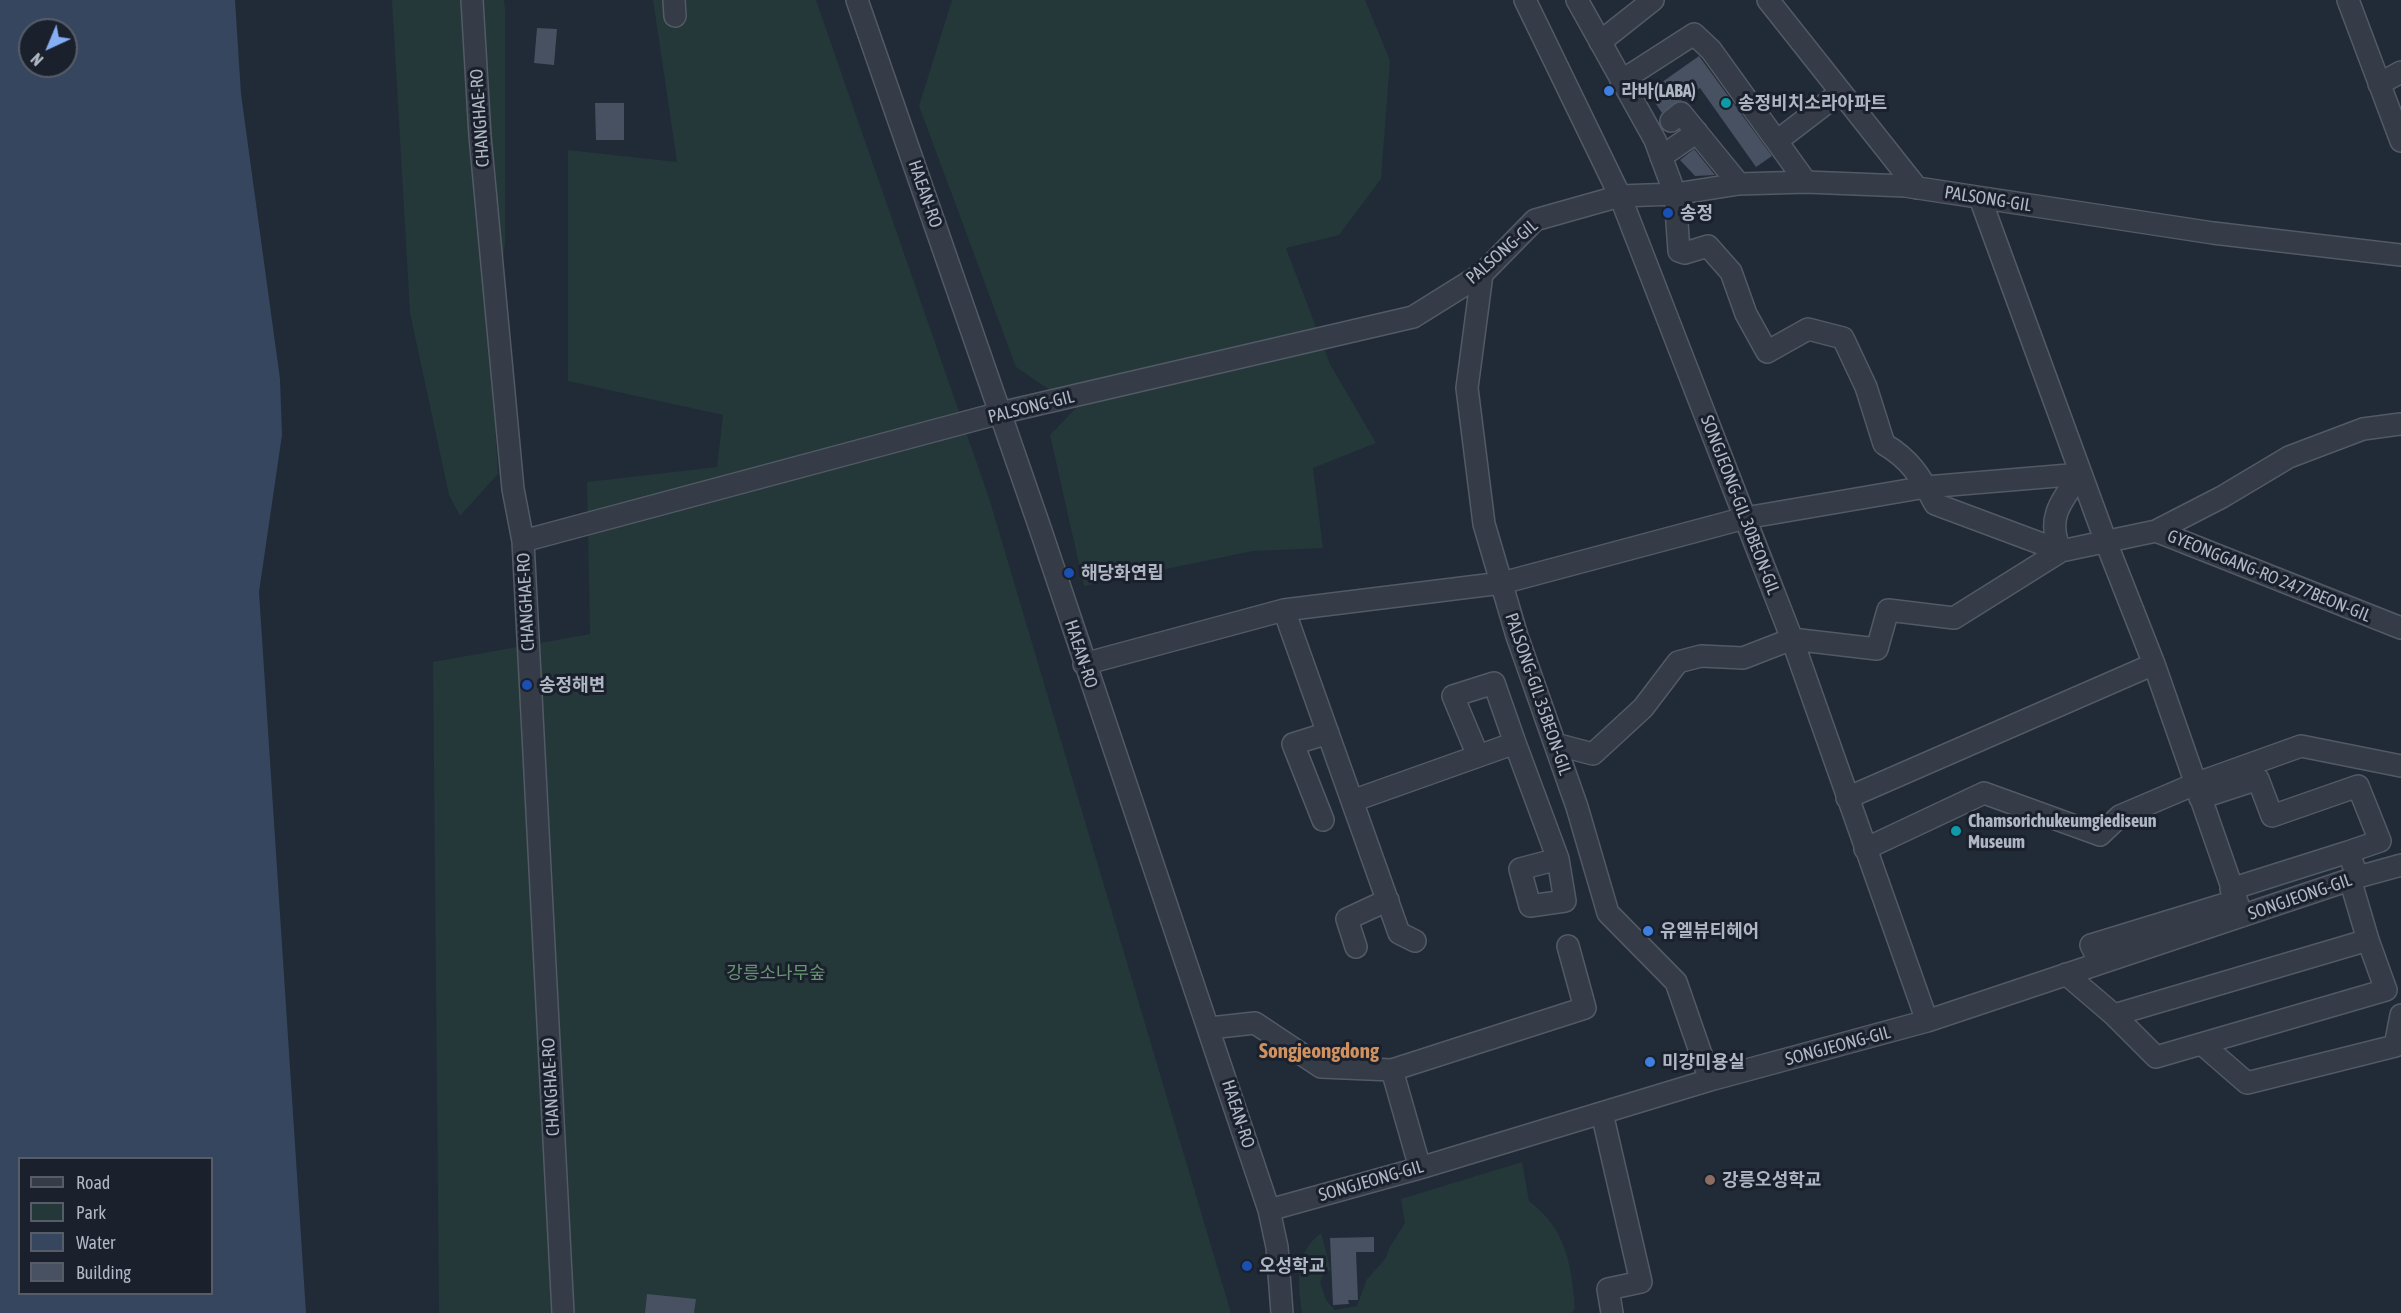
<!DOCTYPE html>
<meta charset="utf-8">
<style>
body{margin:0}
#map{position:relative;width:2401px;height:1313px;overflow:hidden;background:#212a37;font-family:"Asap Condensed",sans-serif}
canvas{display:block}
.legend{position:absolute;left:18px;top:1157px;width:195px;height:138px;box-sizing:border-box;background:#1a212c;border:2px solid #565d69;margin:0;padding:8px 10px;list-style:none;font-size:18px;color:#afb7c4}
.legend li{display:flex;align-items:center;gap:12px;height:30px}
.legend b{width:30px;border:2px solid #565d69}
.north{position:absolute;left:18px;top:18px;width:60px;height:60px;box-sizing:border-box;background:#1a212c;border:2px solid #565d69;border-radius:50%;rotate:224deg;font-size:16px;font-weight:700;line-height:24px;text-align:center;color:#afb7c4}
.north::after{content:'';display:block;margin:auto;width:21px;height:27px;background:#85aef3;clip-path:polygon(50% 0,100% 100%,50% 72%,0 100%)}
</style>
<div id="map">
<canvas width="2401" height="1313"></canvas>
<ul class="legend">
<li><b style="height:8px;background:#353c48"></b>Road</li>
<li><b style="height:16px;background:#243739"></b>Park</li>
<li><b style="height:16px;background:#35465e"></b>Water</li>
<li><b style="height:16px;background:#475161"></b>Building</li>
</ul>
<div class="north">N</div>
</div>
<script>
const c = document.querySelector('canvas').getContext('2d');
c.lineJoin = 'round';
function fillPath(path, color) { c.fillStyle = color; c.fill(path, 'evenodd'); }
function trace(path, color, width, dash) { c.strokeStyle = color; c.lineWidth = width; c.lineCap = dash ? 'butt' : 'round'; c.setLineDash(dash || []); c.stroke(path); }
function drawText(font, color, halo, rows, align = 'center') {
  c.font = font + ' "Asap Condensed","Noto Sans KR",sans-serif'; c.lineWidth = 6; c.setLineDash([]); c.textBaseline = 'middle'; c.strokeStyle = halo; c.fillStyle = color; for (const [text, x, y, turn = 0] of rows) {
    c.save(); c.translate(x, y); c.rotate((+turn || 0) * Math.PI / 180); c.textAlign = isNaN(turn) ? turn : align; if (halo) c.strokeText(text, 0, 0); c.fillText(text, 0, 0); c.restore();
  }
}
fillPath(new Path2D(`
 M392 0H504L505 8V244L491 352 498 474 460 516 449 495 410 313Z
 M653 0H816L989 498 1231 1313H439L433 662 590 634 587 482 717 467 723 415 568 381V150L677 162Z
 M952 0H1365L1390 60 1381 179 1339 235 1286 248 1330 364 1376 443 1313 468 1323 548 1253 551 1084 586 1050 435 1076 408 1016 367 919 106Z
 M1522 1162 1529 1201C1566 1228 1572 1266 1575 1309L1572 1313H1302C1298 1283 1294 1253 1321 1233L1331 1270 1324 1273 1320 1282 1326 1300 1335 1310 1357 1306 1367 1279 1386 1258 1389 1248 1405 1223 1401 1199Z`), '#243739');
fillPath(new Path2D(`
 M0 0H235L241 94 280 379 282 435 259 592 306 1313H0ZM30 30H66V66H30ZM20 1158H212V1294H20Z`), '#35465e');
fillPath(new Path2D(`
 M537 28 557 29 554 65 534 63Z
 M1699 56 1772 156 1756 167 1700 88 1662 113 1648 92Z
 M595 103H624V140H596Z
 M1694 149 1715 175 1695 176 1680 160Z
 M1374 1237V1252H1356L1358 1300H1348L1349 1304 1333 1305 1330 1238Z
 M647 1294 696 1299 694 1313H645Z`), '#475161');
const minor = new Path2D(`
 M472 0 480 136 513 489 523 541 563 1313
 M674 0 675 16
 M857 0 1040 528 1269 1210 1277 1247 1282 1313
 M1525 0 1620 196 1792 639 1927 1021
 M1577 0 1655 140 1675 194 1679 251 1685 253 1708 246 1731 272 1746 314 1767 352 1808 329 1843 338 1866 387 1884 444C1910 459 1921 477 1935 504L2061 551
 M1768 0 1917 188
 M2348 0 2401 141
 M1600 42 1653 0
 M1621 81 1694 34 1711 50 1806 182
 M2379 84 2401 72
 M1671 121 1681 113 1739 184
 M1777 141 1841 92
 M1661 157 1697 132
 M1980 198 2106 542 2154 664 2242 916
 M1482 274 1467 388 1484 524 1517 636 1577 807 1608 913 1676 982 1710 1080
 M2156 531 2222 497 2289 457 2363 429 2401 424
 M523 541 1000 413 1413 317 1482 274 1535 220 1620 196 1675 194 1739 184 1806 182 1905 186 2213 233 2401 255
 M2061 551C2045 518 2062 500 2081 474
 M1284 610 1399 933 1415 941
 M1084 664 1284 610 1502 583 1745 518 1926 487 2081 474
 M1555 744 1593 754 1643 708 1678 662 1701 656 1743 658 1792 639 1877 649 1888 610 1954 618 2061 551 2156 531 2401 628
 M1478 756 1453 696 1494 683 1515 743
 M1847 798 2154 664
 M2200 798 2258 779 2272 816 2358 786 2380 841 2348 852 2358 877
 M1352 801 1515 743 1558 859 1520 869 1530 906 1565 901 1558 859
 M1323 820 1293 744 1328 733
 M1865 849 1984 793 2100 835 2120 816 2195 784 2301 746 2401 766
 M2231 889 2348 852
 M1356 947 1347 919 1388 900
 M2100 963 2091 945 2235 901
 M2066 974 2114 1015 2368 940 2350 879
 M2114 1015 2156 1057 2386 990 2368 940
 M1210 1028 1255 1023 1321 1067 1392 1070
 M2202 1044 2247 1083 2395 1046 2401 1015
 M1602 1113 1641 1282 1608 1289 1612 1313
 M1420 1168 1392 1070 1585 1008 1568 946
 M1269 1210 1420 1168 1710 1080 1927 1021 2358 877 2401 865`);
trace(minor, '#525a65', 24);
trace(minor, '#353c48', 21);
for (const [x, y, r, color] of [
 [1609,91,6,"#3f7fe0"],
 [1726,103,6,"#0f9aa8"],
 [1668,213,6,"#1a4fb4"],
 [1069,573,6,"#1a4fb4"],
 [527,685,6,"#1a4fb4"],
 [1956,831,6,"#0f9aa8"],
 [1648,931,6,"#3f7fe0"],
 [1650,1062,6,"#3f7fe0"],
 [1710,1180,6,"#8d6e63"],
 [1247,1266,6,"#1a4fb4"]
]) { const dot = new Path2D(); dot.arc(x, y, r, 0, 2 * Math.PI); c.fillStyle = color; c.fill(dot); trace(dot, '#1a212c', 2); }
drawText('bold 18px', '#afb7c4', '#1a212c', [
 ["라바(LABA)",1621,91],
 ["송정비치소라아파트",1738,103],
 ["송정",1680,213],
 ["해당화연립",1081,573],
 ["송정해변",539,685],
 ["Chamsorichukeumgiediseun",1968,821],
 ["Museum",1968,842],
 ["유엘뷰티헤어",1660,931],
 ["미강미용실",1662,1062],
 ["강릉오성학교",1722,1180],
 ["오성학교",1259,1266]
], 'left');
drawText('18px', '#afb7c4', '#1a212c', [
 ["CHANGHAE-RO",480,118,-94],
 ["HAEAN-RO",925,194,71],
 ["PALSONG-GIL",1988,199,9],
 ["PALSONG-GIL",1502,252,-41],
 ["PALSONG-GIL",1031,407,-14],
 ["SONGJEONG-GIL 30BEON-GIL",1740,505,69],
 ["GYEONGGANG-RO 2477BEON-GIL",2269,576,22],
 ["CHANGHAE-RO",526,602,-93],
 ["HAEAN-RO",1081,654,72],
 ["PALSONG-GIL 35BEON-GIL",1538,694,71],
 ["SONGJEONG-GIL",2300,897,-19],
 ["SONGJEONG-GIL",1838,1046,-15],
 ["CHANGHAE-RO",551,1087,-93],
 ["HAEAN-RO",1238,1114,72],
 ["SONGJEONG-GIL",1371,1181,-16]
]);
drawText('18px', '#689472', '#1a212c', [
 ["강릉소나무숲",776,973]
]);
drawText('bold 21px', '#cf9160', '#1a212c', [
 ["Songjeongdong",1319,1051]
]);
</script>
